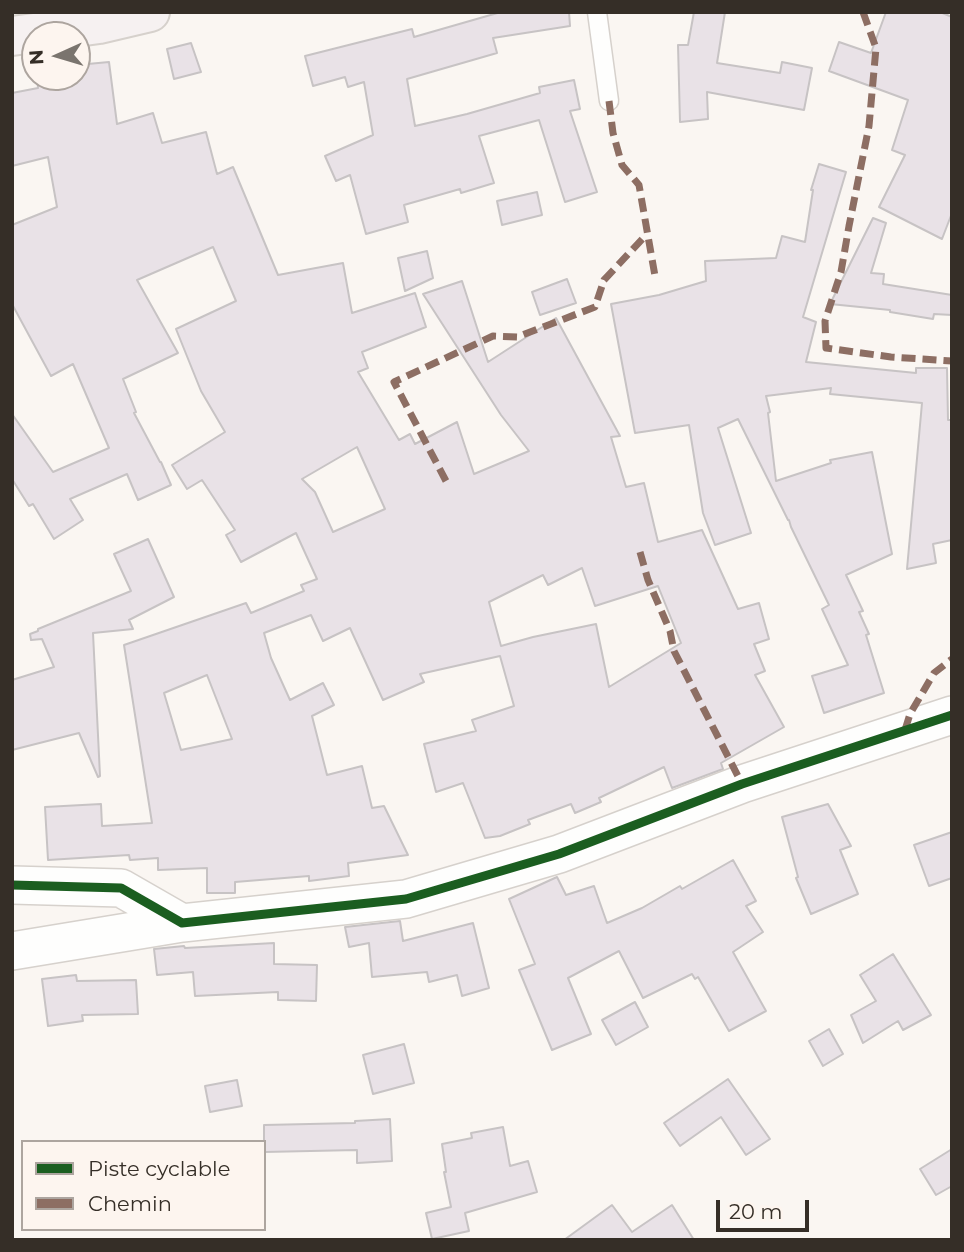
<!DOCTYPE html>
<style>
body{margin:0}
#map{position:relative;width:964px;height:1252px;overflow:hidden;background:#faf6f2;font-family:Montserrat,sans-serif}
canvas{display:block}
.frame{position:absolute;inset:0;border:14px solid #352e27;pointer-events:none}
.legend{position:absolute;left:21px;top:1140px;width:245px;height:91px;box-sizing:border-box;background:#fdf5ef;border:2px solid #ada59f;margin:0;padding:9px 12px;list-style:none;font-size:21px;color:#352e27}
.legend li{display:flex;align-items:center;gap:14px;height:35px}
.legend b{width:35px;border:2px solid #ada59f}
.north{position:absolute;left:21px;top:21px;width:70px;height:70px;box-sizing:border-box;background:#fdf5ef;border:2px solid #ada59f;border-radius:50%;rotate:266deg;font-size:19px;font-weight:700;line-height:28px;text-align:center;color:#352e27}
.north::after{content:'';display:block;margin:auto;width:24px;height:32px;background:#7a746e;clip-path:polygon(50% 0,100% 100%,50% 72%,0 100%)}
.scale{position:absolute;left:716px;top:1200px;width:93px;height:32px;box-sizing:border-box;border:4px solid #352e27;border-top:0;padding-left:9px;font-size:21px;line-height:24px;white-space:nowrap;color:#352e27;-webkit-text-stroke:5px #fdf5ef;paint-order:stroke}
</style>
<div id="map">
<canvas width="964" height="1252"></canvas>
<div class="frame"></div>
<ul class="legend">
<li><b style="height:9px;background:#1b5e20"></b>Piste cyclable</li>
<li><b style="height:9px;background:#8d6e63"></b>Chemin</li>
</ul>
<div class="north">N</div>
<div class="scale">20 m</div>
</div>
<script>
const c = document.querySelector('canvas').getContext('2d');
c.lineJoin = 'round';
function fillPath(path, color) { c.fillStyle = color; c.fill(path, 'evenodd'); }
function trace(path, color, width, dash) { c.strokeStyle = color; c.lineWidth = width; c.lineCap = dash ? 'butt' : 'round'; c.setLineDash(dash || []); c.stroke(path); }
const building = new Path2D(`
 M501 12H569L570 26 493 38 497 53 407 79 415 126 467 114 540 93 539 87 574 80 580 109 570 111 597 192 565 202 539 120 479 136 494 183 461 193 460 189 404 205 408 222 366 234 350 175 336 181 325 156 373 135 364 82 348 87 345 77 313 86 305 56 412 29 414 37Z
 M694 12H725L717 63 780 73 782 62 812 68 804 110 707 92 708 119 680 122 678 45H688Z
 M886 12H940L952 17V213L942 239 879 207 905 155 892 150 908 100 829 71 839 42 871 53Z
 M191 43 201 72 174 79 167 49Z
 M109 62 117 124 153 113 162 143 206 132 217 174 233 167 278 275 343 263 352 313 415 293 426 327 362 352 368 368 358 372 399 440 410 434 415 444 457 422 474 474 529 451 501 415 423 294 462 281 488 362 556 318 620 436 611 437 626 487 644 483 658 542 702 530 738 609 759 603 769 639 754 644 765 671 755 675 784 727 721 763 723 769 672 788 664 767 599 798 601 802 575 813 571 804 528 820 530 824 500 836 485 838 463 783 436 792 424 744 476 731 472 720 514 706 500 656 420 674 424 682 383 700 350 628 323 641 311 615 264 633 271 658 290 700 323 683 334 705 312 716 327 775 362 766 372 808 384 806 408 855 348 863 349 876 309 881V876L235 882V893H207V868L158 870V858L130 860 129 855 48 860 45 807 101 804 102 826 152 823 124 645 246 603 251 613 304 591 301 585 317 579 296 533 241 562 226 535 235 530 202 480 187 489 172 465 225 432 201 391 176 329 236 301 213 247 137 280 178 353 123 379 136 412 134 413 160 462H161L171 485 138 500 127 474 70 499 83 520 54 539 33 504 29 506 12 479V414L53 472 109 448 73 364 51 376 12 304V225L57 207 48 157 12 166V93L38 88 37 77H77V65ZM357 447 385 509 333 532 315 492 302 479ZM582 568 595 606 658 586 681 643 609 687 596 624 533 637 501 646 489 602 543 575 548 585ZM207 675 232 739 181 750 164 693Z
 M819 164 846 172 803 317 816 322 806 362 916 373V368H947L948 420H952V540L933 544 936 563 907 569 922 403 830 394 831 388 766 396 770 412 768 413 776 481 831 463 830 460 872 452 892 554 846 575 863 611 859 612 869 634 866 635 884 693 824 713 812 676 848 665 822 609 829 605 791 527 789 520H788L738 419 718 428 751 533 715 545 703 513 689 425 635 433 611 304 659 295 706 281 705 261 776 258 782 236 805 242 813 190H811Z
 M537 192 542 215 502 225 497 201Z
 M873 218 886 223 871 273 884 274 883 284 952 295V315L934 314 933 319 890 312V310L830 304Z
 M427 251 433 278 405 291 398 258Z
 M567 279 576 303 540 315 532 292Z
 M148 539 174 597 129 620 133 629 93 633 100 776 98 777 79 733 12 750V680L54 667 42 639 31 640 30 634 38 631V629L131 591 114 554Z
 M828 804 851 846 840 850 858 894 811 914 796 878 798 877 782 817Z
 M952 832V878L929 886 914 845Z
 M733 860 756 901 746 906 763 932 733 952 766 1011 729 1031 698 977 695 979 692 974 643 998 619 951 568 978 591 1034 552 1050 519 970 535 964 509 899 557 877 566 895 594 886 607 923 642 908 680 886 682 889Z
 M400 921 403 941 473 923 489 988 462 996 457 975 429 982 427 972 372 977 369 943 349 947 345 927Z
 M274 943V964L317 965 316 1001 278 1000V992L195 996 193 972 157 975 154 949 184 946 185 948Z
 M893 954 931 1015 903 1030 898 1021 863 1043 851 1015 876 1001 860 975Z
 M76 975 77 981 136 980 138 1014 82 1015 83 1021 48 1026 42 979Z
 M635 1002 648 1027 616 1045 602 1020Z
 M829 1029 843 1054 823 1066 809 1041Z
 M404 1044 414 1083 373 1094 363 1055Z
 M728 1079 770 1139 746 1155 721 1117 680 1146 664 1123Z
 M237 1080 242 1106 210 1112 205 1086Z
 M390 1119 392 1161 357 1163V1150L264 1152V1125L355 1123V1121Z
 M503 1127 510 1166 528 1161 537 1192 465 1213 469 1231 432 1239 426 1213 451 1207 444 1172H446L442 1144 472 1138 471 1133Z
 M952 1149V1186L936 1195 920 1169Z
 M612 1205 632 1232 672 1205 694 1240H564Z`);
fillPath(building, '#e9e2e7');
trace(building, '#c7c3c4', 2);
const lane = new Path2D(`
 M597 12 609 101`);
const street = new Path2D(`
 M12 885 121 888 182 923 406 899 559 854 742 784 952 715
 M12 951 182 923`);
const secondary = new Path2D(`
 M12 36 99 24 150 12`);
trace(lane, '#d6d1cc', 21);
trace(street, '#d6d1cc', 40);
trace(secondary, '#d6d1cc', 42);
trace(lane, '#fefefd', 18);
trace(street, '#fefefd', 37);
trace(secondary, '#f6f1f1', 38);
trace(new Path2D(`
 M863 12 876 48 869 126 849 226 841 272 825 321 826 348 891 357 952 361
 M609 101 613 133 622 165 639 185 655 276
 M446 481 394 382 493 336 517 337 595 307 604 280 647 234
 M640 552 648 580 670 631 674 651 742 784
 M905 730 910 714 934 673 952 659`), '#8d6e63', 7, [14, 7]);
trace(new Path2D(`
 M12 885 121 888 182 923 406 899 559 854 742 784 952 715`), '#1b5e20', 9);
</script>
